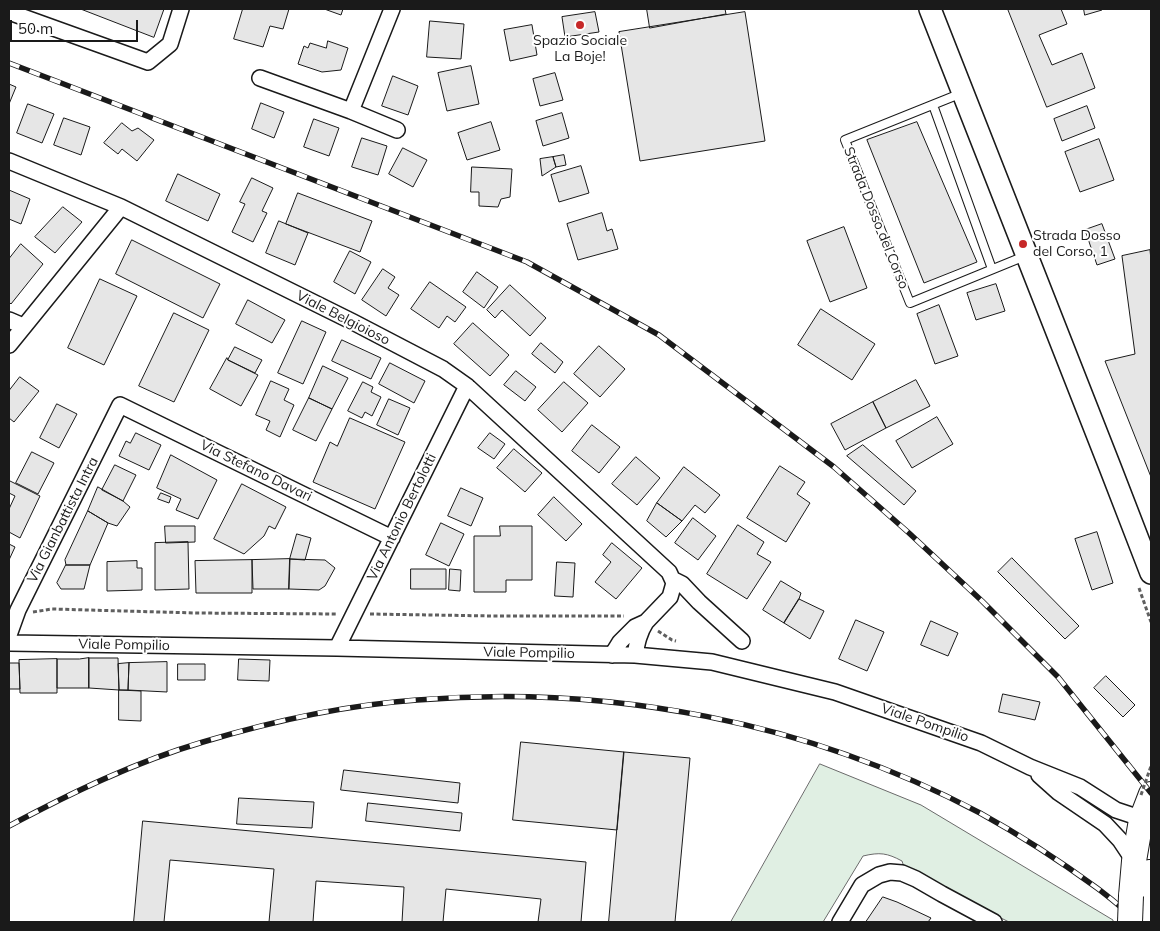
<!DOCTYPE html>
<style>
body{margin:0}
#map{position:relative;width:1160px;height:931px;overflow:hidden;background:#fff;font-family:Mulish,sans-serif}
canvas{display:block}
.frame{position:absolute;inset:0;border:10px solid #1a1a1a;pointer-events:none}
.scale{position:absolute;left:10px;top:20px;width:128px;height:22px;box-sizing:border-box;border:2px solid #1a1a1a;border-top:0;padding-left:6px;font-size:15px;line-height:18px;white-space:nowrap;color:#1a1a1a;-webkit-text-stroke:4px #fff;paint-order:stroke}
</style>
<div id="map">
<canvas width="1160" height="931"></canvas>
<div class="frame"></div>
<div class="scale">50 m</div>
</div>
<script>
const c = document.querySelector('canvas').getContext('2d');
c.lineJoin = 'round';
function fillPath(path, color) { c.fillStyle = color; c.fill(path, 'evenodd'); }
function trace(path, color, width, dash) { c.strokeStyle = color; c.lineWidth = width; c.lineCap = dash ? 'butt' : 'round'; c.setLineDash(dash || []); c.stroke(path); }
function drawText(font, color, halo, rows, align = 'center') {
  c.font = font + ' Mulish,sans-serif'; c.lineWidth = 4; c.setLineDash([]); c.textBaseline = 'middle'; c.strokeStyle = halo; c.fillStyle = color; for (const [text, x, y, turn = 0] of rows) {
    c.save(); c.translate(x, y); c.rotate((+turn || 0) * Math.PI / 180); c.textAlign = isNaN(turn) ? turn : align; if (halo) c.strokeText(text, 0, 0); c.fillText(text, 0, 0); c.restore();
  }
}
const green = new Path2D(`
 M820 764 921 805 1113 920V922H1009L905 870 902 861C887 853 880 852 863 856L823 922H731Z`);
fillPath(green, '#e0efe3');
trace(green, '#6a6a6a', 1);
const building = new Path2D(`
 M81 9H164L154 37Z
 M243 9H289L283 29 270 26 263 47 234 39Z
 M328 9H343L341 15 327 10Z
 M647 9H725L726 14 650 28Z
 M1008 9H1061L1067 24 1039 35 1052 65 1082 53 1095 88 1047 107Z
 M1084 9H1102V10L1085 15Z
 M595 12 599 32 565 37 562 17Z
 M745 12 765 141 640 161 619 32Z
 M430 21 464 24 461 59 427 57Z
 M532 25 537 55 510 61 504 30Z
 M328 41 348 48 341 70 322 72 298 64 304 46 308 48 310 43 326 48Z
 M471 66 479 104 447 111 438 73Z
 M555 73 563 100 540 106 533 79Z
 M393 76 418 86 408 115 382 106Z
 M9 84 16 87 9 104Z
 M261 103 284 112 274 138 252 129Z
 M28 104 54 114 42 143 17 133Z
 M1087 106 1095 128 1062 141 1054 119Z
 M562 113 569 138 543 146 536 121Z
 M64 118 90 127 81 155 54 145Z
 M314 119 339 128 329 156 304 147Z
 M491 122 500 150 467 160 458 133Z
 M917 122 977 262 924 283 867 140Z
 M122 123 132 131 138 128 154 140 137 161 122 149 118 154 104 143Z
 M362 138 387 146 378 175 352 167Z
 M1099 139 1114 180 1080 192 1065 152Z
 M403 148 427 160 413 187 389 174Z
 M564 155 566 165 556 167 553 157Z
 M553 157 556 167 542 176 540 159Z
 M581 166 589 193 559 202 551 175Z
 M472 167 512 169 510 197 501 199 498 207 479 206V192H471Z
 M178 174 220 194 208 221 166 201Z
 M252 178 273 188 262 211 267 213 253 242 232 232 245 204 240 202Z
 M9 190 30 199 21 224 9 219Z
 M298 193 372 221 360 252 286 224Z
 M63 207 82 222 55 253 35 237Z
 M602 213 607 231 612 229 618 249 578 260 567 224Z
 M279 221 308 233 295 265 266 253Z
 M1102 224 1115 259 1097 265 1085 230Z
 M844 227 867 288 830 302 807 241Z
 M132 240 220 284 203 318 116 274Z
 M21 244 43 264 11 304 9 302V259Z
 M1150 250 1151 260V477L1105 361 1135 354 1122 256Z
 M350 251 371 262 355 294 334 282Z
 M383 269 395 277 388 288 399 295 386 316 362 300Z
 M477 272 498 287 484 308 463 292Z
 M100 279 137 296 104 365 68 348Z
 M430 282 466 307 455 322 447 316 439 328 411 309Z
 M996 284 1005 311 976 320 967 293Z
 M510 285 546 318 530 336 502 310 495 318 487 310Z
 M248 300 285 320 272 343 236 324Z
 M939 305 958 356 935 364 917 314Z
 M821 309 875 344 852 380 798 345Z
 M174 313 209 330 174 402 139 386Z
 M302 321 326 332 303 384 278 373Z
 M473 323 509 355 490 376 454 344Z
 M342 340 381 358 371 379 332 361Z
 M541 343 563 362 555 373 532 354Z
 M599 346 625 369 600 397 574 374Z
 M235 347 262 360 255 373 228 360Z
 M227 358 228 360 258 375 241 406 210 389Z
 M390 363 425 381 414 403 379 384Z
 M323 366 348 378 332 409 309 398Z
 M516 371 536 387 525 401 504 385Z
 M20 377 39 391 14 422 9 418V391Z
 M916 380 930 406 886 428 873 402Z
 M271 381 289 389 284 400 294 405 280 437 266 430 270 421 256 415Z
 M363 382 373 387 371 392 381 397 372 416 365 412 362 418 348 411Z
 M564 382 588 403 562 432 538 410Z
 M309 398 332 409 316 441 293 430Z
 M389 399 410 408 398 435 377 425Z
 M873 402 886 428 845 450 831 424Z
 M57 404 77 414 59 448 40 438Z
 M937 417 953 444 912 468 896 441Z
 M350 418 405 442 375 509 313 482 330 442 337 446Z
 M592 425 620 447 599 473 572 451Z
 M136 433 161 445 149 470 119 456 126 441 130 443Z
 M490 433 505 444 494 459 478 448Z
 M863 445 916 491 904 505 847 456Z
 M514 449 542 473 525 492 497 468Z
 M32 452 54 463 38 494 16 483Z
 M171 455 217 480 198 519 176 510 181 499 157 488Z
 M636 457 660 478 637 505 612 484Z
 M115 465 136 475 123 501 102 490Z
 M780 466 805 482 797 494 810 503 786 542 747 518Z
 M684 467 720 495 705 513 695 505 682 521 657 503Z
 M10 481 40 496 20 538 9 532V509L15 496 9 493V485Z
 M242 484 286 507 275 529 269 526 264 536 244 554 214 539Z
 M98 487 123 501 130 507 117 526 108 523 88 511Z
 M461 488 483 498 471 526 448 516Z
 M161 493 171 497 169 503 158 499Z
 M554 497 582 524 566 541 538 515Z
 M657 503 682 521 666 537 647 521Z
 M88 511 108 523 90 565H66L65 560Z
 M693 518 716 536 698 560 675 543Z
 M441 523 464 534 449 566 426 555Z
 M738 525 764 542 757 554 771 562 747 599 707 574Z
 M165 526H195V542L166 543Z
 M500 526H532V580H506V592H474V536H500Z
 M1097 532 1113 583 1092 590 1075 539Z
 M297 534 311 538 305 560 290 559Z
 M188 542 189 589 155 590V543Z
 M612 543 642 568 616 599 595 582 611 562 603 555Z
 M9 544 15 547 9 560Z
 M1012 558 1079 626 1065 639 998 572Z
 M290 559 289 589H253L252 560Z
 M290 559 325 560 335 568 325 586 319 590 289 589Z
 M252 560V593H196L195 561Z
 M137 561V568H142V590L107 591V562Z
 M557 562 575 563 573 597 555 596Z
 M66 565H90L84 589H61L57 583Z
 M411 569H446V589H411Z
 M450 569 461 570 460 591 449 590Z
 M781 581 801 593 799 599 784 623 763 610Z
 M799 599 824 611 810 639 784 623Z
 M856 620 884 632 867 671 839 659Z
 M931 621 958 633 948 656 921 645Z
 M89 658H118L119 690 89 688Z
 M89 658V688H57V659H79Z
 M57 659V693H20L19 660Z
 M239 659 270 660 269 681 238 680Z
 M167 662V692L128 690 129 663Z
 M9 663H19L20 689H9Z
 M129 663 128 690H119L118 664Z
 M178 664H205V680H178Z
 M1106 676 1135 705 1123 717 1094 688Z
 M119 690 141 691V721L119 720Z
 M1003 694 1040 702 1035 720 999 712Z
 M521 742 624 752 617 830 513 820Z
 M624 752 690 758 675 922H609Z
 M344 770 460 783 458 803 341 790Z
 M239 798 314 802 312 828 237 824Z
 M368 803 462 813 460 831 366 821Z
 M143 821 586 862 581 922H538L541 899 446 889 443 922H402L404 887 316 881 313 922H269L274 869 170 860 164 922H134Z
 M883 897 897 902 931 918 928 922H866Z`);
fillPath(building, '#e6e6e6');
trace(building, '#1a1a1a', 1);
const service = new Path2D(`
 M962 93 845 140 910 303 1025 256
 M933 105 992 269`);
const minor = new Path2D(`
 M9 12 148 62 170 44 181 9
 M260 78 351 111 397 130
 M351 111 392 9
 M9 161 121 207 353 322 443 369 467 386 669 572 674 583 670 597 646 622
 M9 320 23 326
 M9 345 121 207
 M674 580 682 584 699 602 742 641
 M9 635 18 610 120 405 392 538
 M9 643 337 648 635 655 712 662 835 692 981 743 1030 767 1080 787 1116 810 1149 821
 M337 648 467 386
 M612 655 620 642 635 627 646 622C639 633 637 643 635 655
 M1039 775 1058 792 1105 824 1120 840 1134 861
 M840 922 862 885 879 875 890 872 902 873 916 879 942 894 994 922`);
const secondary = new Path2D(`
 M930 9 1110 467 1151 573`);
const primary = new Path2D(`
 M1131 896 1134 861 1141 820 1151 794
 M1145 922 1149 872`);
trace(service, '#1a1a1a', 10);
trace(minor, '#1a1a1a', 18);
trace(secondary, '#1a1a1a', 24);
trace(primary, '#1a1a1a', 26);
trace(new Path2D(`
 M1139 588 1151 622
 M33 612 52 609 196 613 337 614
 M370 614 493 616H624
 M658 631 672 640 676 641`), '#5f5f5f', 3, [4, 2.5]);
trace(service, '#fff', 8);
trace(minor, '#fff', 15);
trace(secondary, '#fff', 21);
trace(primary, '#fff', 24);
const rail = new Path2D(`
 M9 63 527 262 659 335 834 467 909 533 982 601 1058 677 1151 793
 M9 826C71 793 135 762 203 742 273 721 345 705 417 700 610 684 808 722 980 813 1020 835 1060 861 1097 888 1112 899 1125 911 1140 922`);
trace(rail, '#1a1a1a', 5.5);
trace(rail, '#fff', 4, [11]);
const primaryBridge = new Path2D(`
 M1130 922 1131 896`);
trace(primaryBridge, '#1a1a1a', 26, []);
trace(new Path2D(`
 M1141 795 1151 766`), '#5f5f5f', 3, [4, 2.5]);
trace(primaryBridge, '#fff', 24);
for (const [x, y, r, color] of [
 [580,25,5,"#c62828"],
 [1023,244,5,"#c62828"]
]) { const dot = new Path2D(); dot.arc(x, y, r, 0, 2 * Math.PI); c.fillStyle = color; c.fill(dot); trace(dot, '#fff', 2); }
drawText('14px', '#1a1a1a', '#fff', [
 ["Spazio Sociale",580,41],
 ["La Boje!",580,57],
 ["Strada Dosso",1033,236,"left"],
 ["del Corso, 1",1033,252,"left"]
]);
drawText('14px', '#1a1a1a', '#fff', [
 ["Strada Dosso del Corso",876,218,68],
 ["Viale Belgioioso",343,318,27],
 ["Via Stefano Davari",256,471,26],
 ["Via Antonio Bertolotti",402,517,-64],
 ["Via Gianbattista Intra",63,520,-63],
 ["Viale Pompilio",124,645,1],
 ["Viale Pompilio",529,653,1],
 ["Viale Pompilio",925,723,19]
]);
</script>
